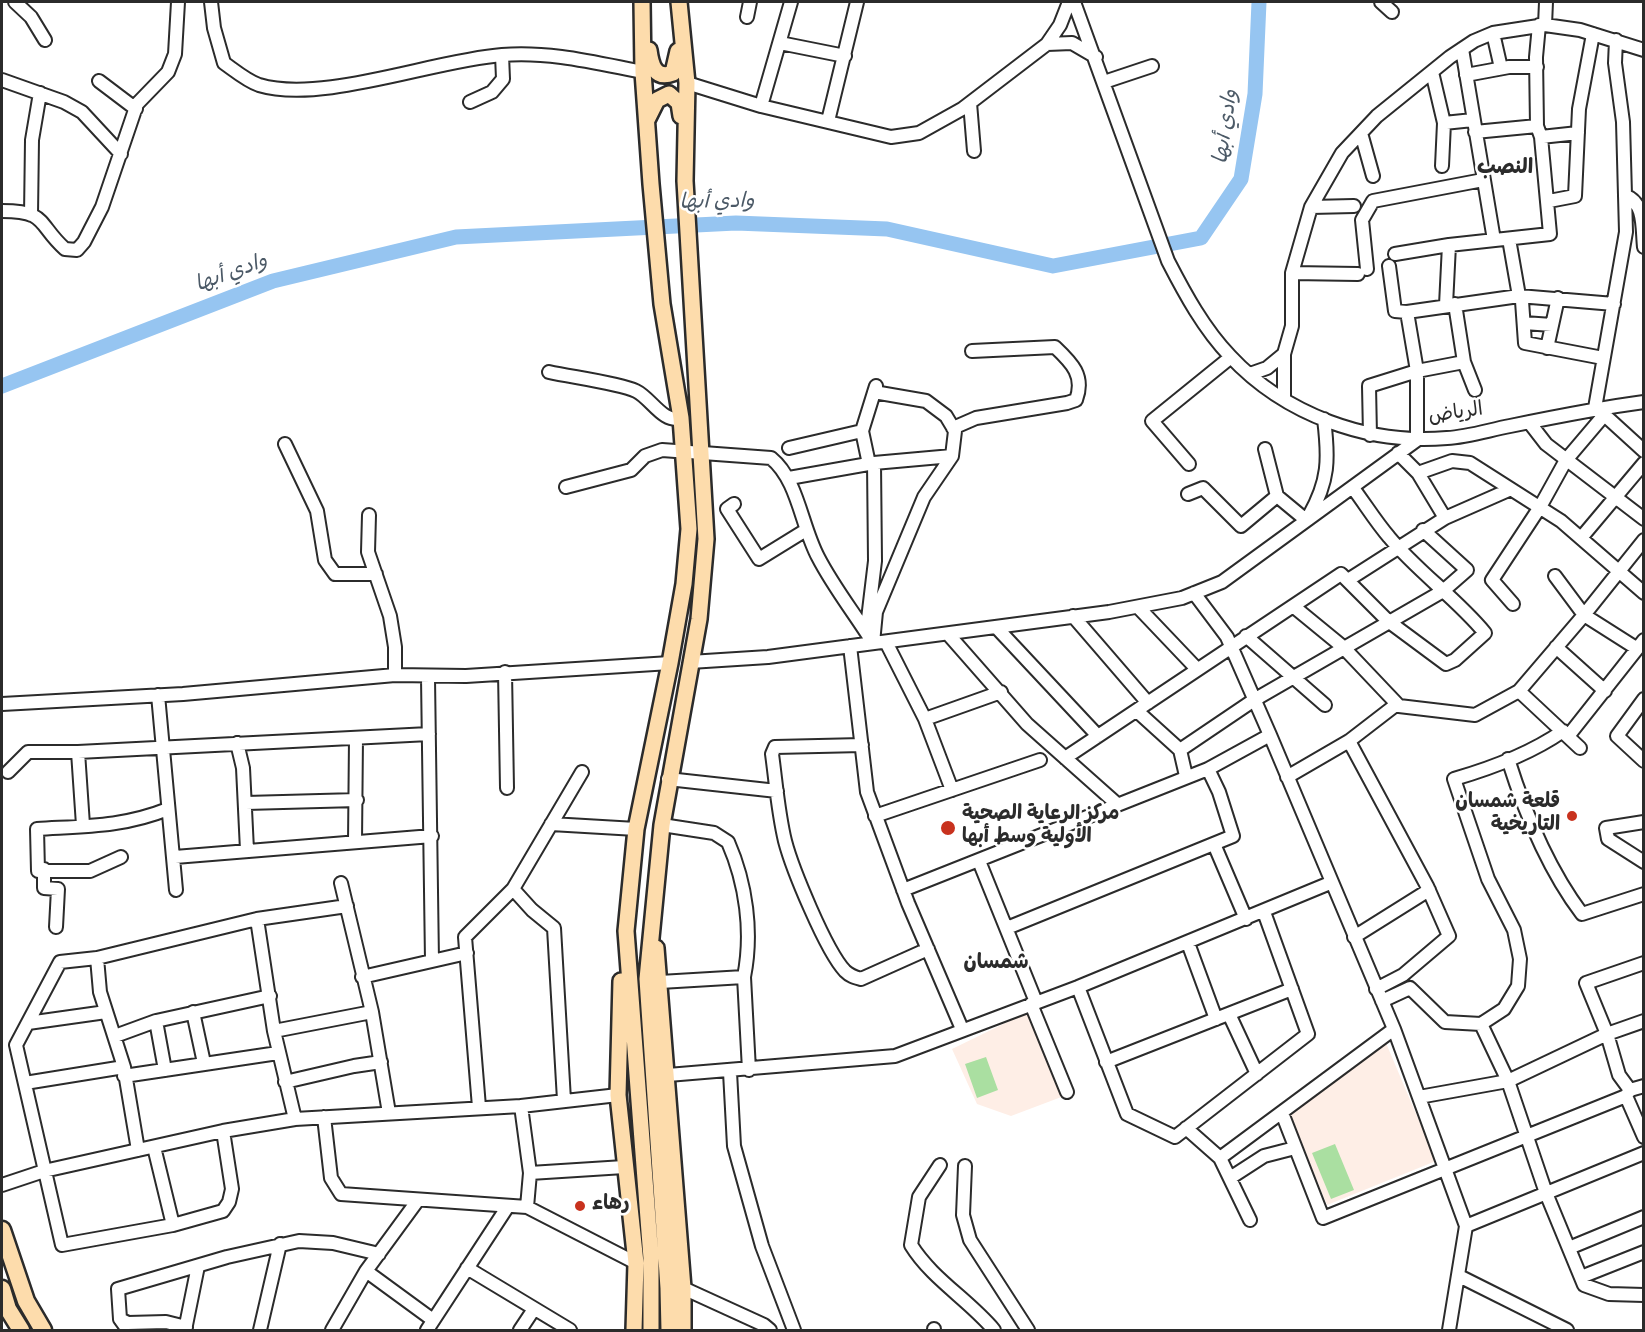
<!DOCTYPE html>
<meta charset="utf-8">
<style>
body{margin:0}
#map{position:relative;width:1645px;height:1332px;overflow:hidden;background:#fff;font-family:"Gochi Hand",sans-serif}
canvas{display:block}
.frame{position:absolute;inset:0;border:3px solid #2b2b2b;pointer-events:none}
</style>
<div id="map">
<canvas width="1645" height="1332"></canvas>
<div class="frame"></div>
</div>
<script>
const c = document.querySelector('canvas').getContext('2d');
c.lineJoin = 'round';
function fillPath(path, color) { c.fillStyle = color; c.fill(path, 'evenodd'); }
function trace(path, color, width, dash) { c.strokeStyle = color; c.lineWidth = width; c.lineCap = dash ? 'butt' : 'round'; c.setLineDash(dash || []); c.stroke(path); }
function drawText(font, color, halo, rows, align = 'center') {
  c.font = font + ' "Gochi Hand","Playpen Sans Arabic",sans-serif'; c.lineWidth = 5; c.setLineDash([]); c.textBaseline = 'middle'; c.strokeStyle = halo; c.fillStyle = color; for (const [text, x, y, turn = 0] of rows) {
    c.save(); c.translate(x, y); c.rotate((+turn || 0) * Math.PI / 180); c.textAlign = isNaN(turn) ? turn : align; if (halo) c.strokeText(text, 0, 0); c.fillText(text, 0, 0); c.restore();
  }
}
fillPath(new Path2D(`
 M1030 1011 1064 1096 1011 1116 977 1104 952 1049Z
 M1386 1043 1436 1161 1327 1205 1290 1114Z`), '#feeee6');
fillPath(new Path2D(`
 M986 1057 998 1090 977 1098 965 1064Z
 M1335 1144 1354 1190 1331 1199 1312 1153Z`), '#aadfa1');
trace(new Path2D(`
 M2 386 273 281 456 237 736 223 887 229 1053 266 1201 238 1241 179 1255 94 1259 2`), '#96c5f1', 15);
const minor = new Path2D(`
 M15 2 31 17 45 40
 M211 2 214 28 224 63C234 70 247 81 259 85 322 104 434 60 502 55 550 51 596 63 643 72
 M1074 2 1168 261C1185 294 1204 329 1230 356 1285 415 1368 445 1447 438 1468 437 1489 430 1510 426 1554 417 1598 408 1644 402
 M1381 2 1392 12
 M747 17 750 2
 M1545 25 1546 2
 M1493 33 1501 68
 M780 43 845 56
 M1047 44 1072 43 1096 57
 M1462 49 1494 240
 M1432 72 1444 123 1442 166
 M1466 75 1509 67H1537
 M2 80 64 102 82 112 121 154
 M99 81 136 109
 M1104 82 1152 66
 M687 83 761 106 891 137 919 133 962 109 1047 44 1060 25 1069 2
 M470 102 492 92 503 79 502 55
 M970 103 974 151
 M761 106 791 2
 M828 121 857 2
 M1444 123 1473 120
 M1475 132 1537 126
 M1361 133 1373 176
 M1541 137 1578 133
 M1626 196C1645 203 1642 229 1644 247
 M1549 201 1575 196 1579 109 1593 34
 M1311 207 1354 206
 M2 211C48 211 37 224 65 249L77 250 84 242 102 207 137 104 168 72 175 54 178 2
 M31 215 32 140 40 93
 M1509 239 1519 296 1614 304
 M1395 254 1449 245 1550 234 1541 137 1537 126 1536 57 1539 25
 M1367 269 1362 220 1373 201 1483 180
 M1292 273 1358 274
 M1455 304 1464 362 1475 390
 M1446 305 1449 245
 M1407 312 1519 296 1522 301 1525 343 1603 358
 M1524 323 1552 325
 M1547 348 1558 298
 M1284 354 1292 326V273L1311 207 1342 153 1377 116 1450 57 1474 41 1493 33 1545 25 1580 30 1644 50
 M549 372C571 377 618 383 636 391 651 398 663 424 681 418
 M1250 374 1267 368 1284 354V398
 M1595 408 1626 232 1623 122 1615 63 1616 40
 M1599 410 1644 451
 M1529 422 1546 444 1644 519
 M953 428 976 418 1067 403 1076 400C1085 376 1072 363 1055 347L972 351
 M1370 435 1369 386 1417 371 1464 362
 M285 444 317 511 325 560 335 574H376
 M789 448 862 431
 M1265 449 1277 496 1306 520
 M1398 453 1418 473 1445 518
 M869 464 862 431 876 386
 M1189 464 1152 421 1231 357
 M1418 473 1452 461 1470 463 1561 521 1644 593
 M789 478 874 463 952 456
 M566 487 631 470 645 456 662 450 771 458C798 480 801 525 818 557 834 588 855 614 873 643
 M1188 494 1203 488 1241 526 1277 496
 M734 504 727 509 759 559 806 530
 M369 515 368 552 390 616 395 647V675
 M1309 516C1329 481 1329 459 1324 419
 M1581 538 1644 463
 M1348 580 1445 518 1511 489
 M1194 593 1227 637 1270 735 1394 1029 1466 1226 1449 1330
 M1513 604 1492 580 1540 507 1566 460 1605 414
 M1293 606 1343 647 1399 706 1475 715 1519 691 1584 615 1555 576
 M1138 607 1197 669
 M1073 616 1148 703
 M868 619 875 561 874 463
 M996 627 1098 736
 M948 634 1027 724 1117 804
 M1246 636 1325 705
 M886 642 925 719 952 790
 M873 643 876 612 924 497 952 456 955 431 946 416 926 401 874 392
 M850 646 867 792 908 903 962 1029
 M1556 647 1605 691
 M1636 648 1584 615 1644 540
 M690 662 768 657 1109 612 1182 598 1222 582 1417 440V371L1407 312 1395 311 1389 266
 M505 672 507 788
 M428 678 432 961
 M1519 691 1580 748
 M158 695 176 890
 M1644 699 1617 736 1644 761
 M2 704 183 694 395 675 466 676 670 663
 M1137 711 1180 750 1186 776
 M925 719 1001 692
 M1569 735 1644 640
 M1349 741 1427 886 1449 936 1403 975 1376 989
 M237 743 243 768 247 850
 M862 745 775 747 772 754C776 783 778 812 785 841 792 868 826 951 845 971 850 976 854 977 861 979L928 949
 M1180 750 1254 700 1443 591 1467 570 1423 530
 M78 752 83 825
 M1065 758 1341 574 1388 621 1446 664 1455 660 1485 633C1456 598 1418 572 1389 537 1376 522 1365 504 1353 488
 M1508 759C1525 813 1548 869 1582 914L1644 894
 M8 772 28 752H78L429 734
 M1287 777 1349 741 1397 704
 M668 779 777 791
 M246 803 357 800
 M875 816 1040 760
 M1644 822 1606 828 1608 839 1644 862
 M551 824 636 829
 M355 842 356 738
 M1214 844 1246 919
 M121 857 90 871H38L37 829C85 826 123 827 168 809
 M175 857 432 836
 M979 861 1036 1002
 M44 869V888L58 889 56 927
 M341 883 372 1012 389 1113
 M513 889 532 910 554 928 564 1100
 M903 890 1208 769 1270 735
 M257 919 274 1031 295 1119
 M1007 928 1233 836 1219 792 1208 769
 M1354 937 1429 890
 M1188 943 1216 1019
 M97 958 100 992 124 1067 138 1150
 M362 977 467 953
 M744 977 749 1070
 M660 982 744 977C753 932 746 883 728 842L714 833 662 825
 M1078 987 1127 1114 1175 1137 1308 1034 1264 912
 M1382 1001 1410 988 1445 1022 1481 1024 1504 1009 1518 986 1520 959 1514 930 1488 879 1454 779C1492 768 1530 754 1563 731
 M1031 1004 1067 1092
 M193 1012 204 1063
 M1229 1014 1257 1074
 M156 1021 165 1070
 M28 1023 106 1012
 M1481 1024 1508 1081 1546 1193 1584 1285 1609 1294 1644 1295
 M274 1031 372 1012
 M115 1036 156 1021 270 996
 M1106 1062 1292 989
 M730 1072 734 1146 762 1246 794 1330
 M668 1075 895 1056 1078 987 1330 883
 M124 1076 278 1053
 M285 1082 354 1066 381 1062
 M25 1083 124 1067
 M1630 1090 1619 1075 1607 1034 1586 983 1644 963
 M1626 1096 1644 1137
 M1419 1097 1508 1081 1607 1034 1644 1021
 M521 1106 530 1173 527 1207
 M479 1107 465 937 513 889 582 772
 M1282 1113 1323 1218 1626 1096 1630 1090 1644 1086
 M324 1117 331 1178 341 1194 527 1207 636 1263
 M1186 1128 1220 1158 1250 1220
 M223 1131 232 1189 229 1202 223 1211 173 1225 62 1245 16 1045 60 962 97 958 257 919 347 906
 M154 1147 173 1225
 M1220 1158 1394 1029
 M940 1165 919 1197 911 1245C932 1279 969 1300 994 1330
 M965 1166 963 1215 970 1240 1028 1330
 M530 1173 624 1167
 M1230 1178 1264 1156 1295 1148
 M2 1185 44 1171 223 1131 295 1119 521 1106 618 1095
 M1466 1226 1644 1153
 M1569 1248 1644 1217
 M467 1268 570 1330
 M366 1271 433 1320
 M1459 1276 1567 1330
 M1581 1277 1644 1252
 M683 1288 764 1325 770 1330
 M120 1319 128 1323 166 1322 186 1327
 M934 1329V1330
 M128 1330 120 1319 118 1289 227 1257 299 1241 333 1243 379 1254
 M185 1330 198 1266
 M260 1330 280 1244
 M332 1330 366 1271 418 1200
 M427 1330 508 1206
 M520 1330 534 1309`);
const major = new Path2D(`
 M642 2 643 72 651 184 662 304 681 418 689 529 684 584 670 663 636 829 626 931 651 1258V1330
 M649 50C651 65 655 80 673 73L678 51
 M647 120 657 100 669 94 679 103 681 116
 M656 948 683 1288V1330
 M621 981 618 1095 636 1263 634 1330
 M669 1330 668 1288 647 979 662 825 699 619 706 539 685 181 687 83 679 2`);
const highway = new Path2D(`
 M2 1230 26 1301 43 1330
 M2 1289 8 1309 21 1330`);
trace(minor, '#2b2b2b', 16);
trace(major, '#2b2b2b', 20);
trace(highway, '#2b2b2b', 21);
trace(minor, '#fff', 12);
trace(major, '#fddcac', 15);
trace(highway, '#fddcac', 16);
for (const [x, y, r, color] of [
 [1572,816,6,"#c8321e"],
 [948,828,8,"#c8321e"],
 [580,1206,6,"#c8321e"]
]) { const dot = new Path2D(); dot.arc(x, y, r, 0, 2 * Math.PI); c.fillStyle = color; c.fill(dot); trace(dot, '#fff', 2); }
drawText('20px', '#2b2b2b', '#fff', [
 ["الرياض",1456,415,-8]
]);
drawText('bold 20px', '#2b2b2b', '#fff', [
 ["قلعة شمسان",1560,804,"right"],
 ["التاريخية",1560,827,"right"],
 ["مركز الرعاية الصحية",962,816],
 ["الأولية وسط أبها",962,839],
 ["رهاء",592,1206]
], 'left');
drawText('italic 21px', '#4b5966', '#fff', [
 ["وادي أبها",1228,127,-82],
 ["وادي أبها",717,204,-1],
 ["وادي أبها",232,275,-20]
]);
drawText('bold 21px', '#2b2b2b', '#fff', [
 ["النصب",1505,170],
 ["شمسان",996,965]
]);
</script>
